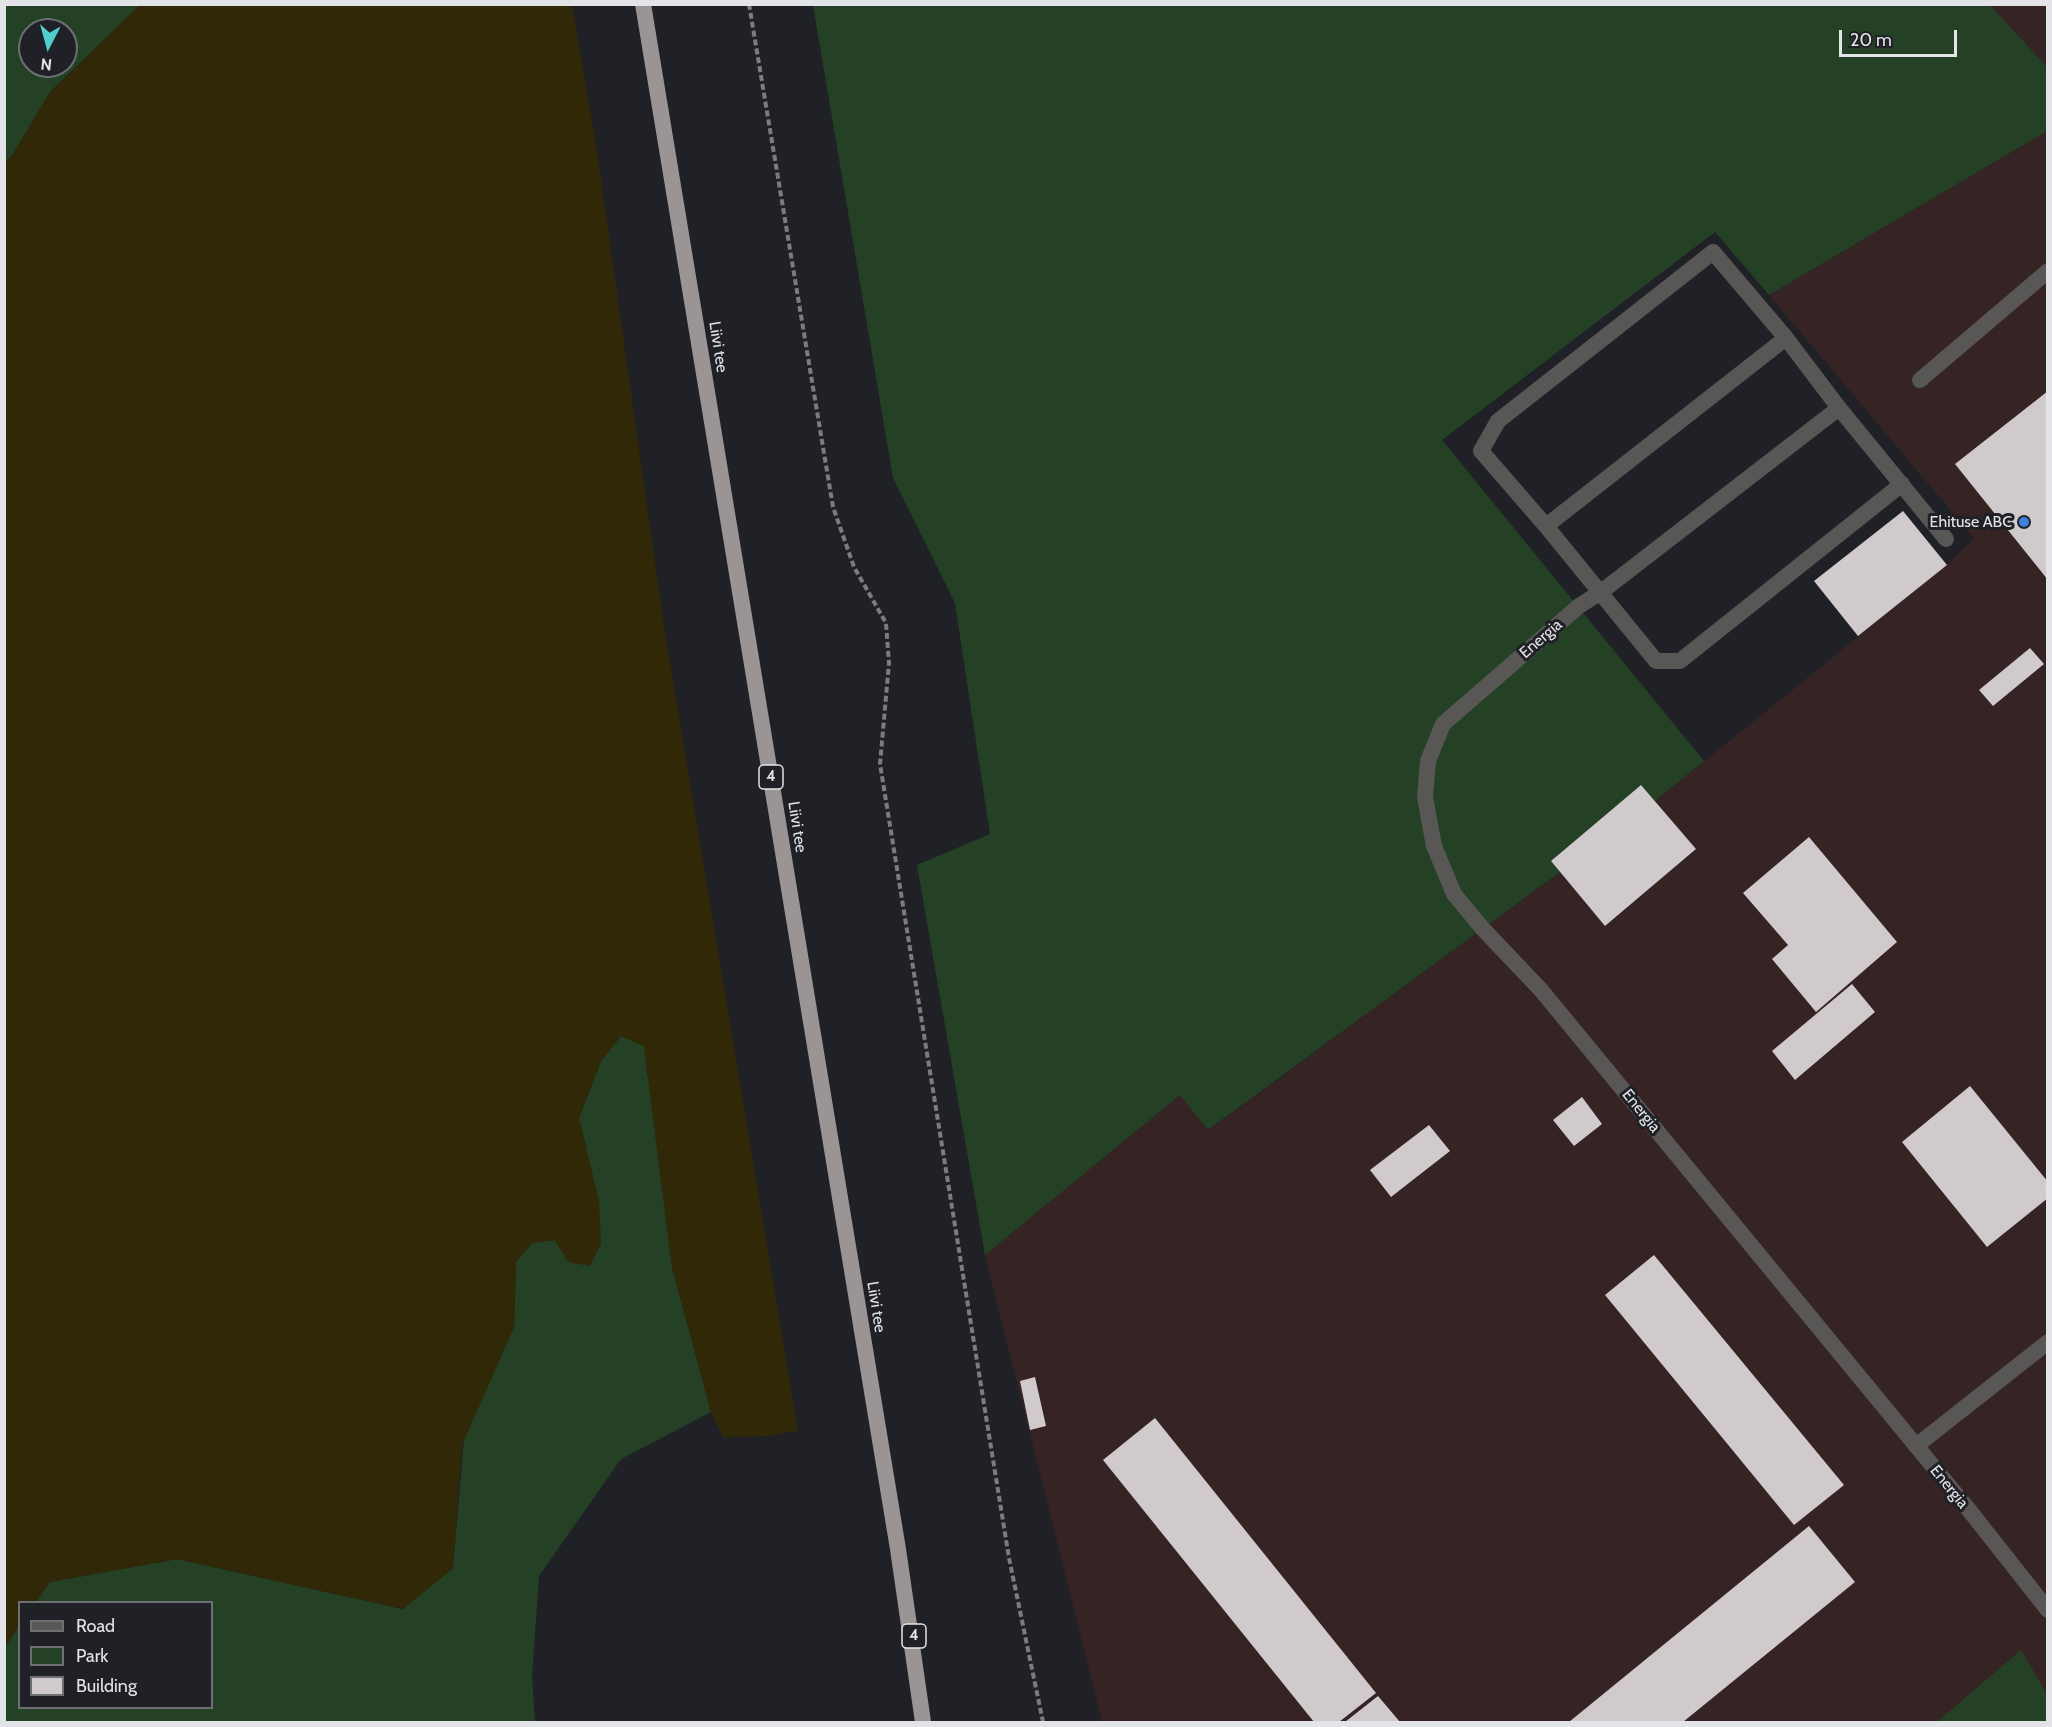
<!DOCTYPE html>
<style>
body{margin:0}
#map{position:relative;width:2052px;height:1727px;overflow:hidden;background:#202126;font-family:Cabin,sans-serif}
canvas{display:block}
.frame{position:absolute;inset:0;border:6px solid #e3e4e7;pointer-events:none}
.legend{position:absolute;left:18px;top:1601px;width:195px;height:108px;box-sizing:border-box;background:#202126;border:2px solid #6e6f73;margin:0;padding:8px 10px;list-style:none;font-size:18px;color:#e3e4e7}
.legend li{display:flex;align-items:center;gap:12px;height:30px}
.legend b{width:30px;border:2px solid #6e6f73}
.north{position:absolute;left:18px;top:18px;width:60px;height:60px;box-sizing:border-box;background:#202126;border:2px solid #6e6f73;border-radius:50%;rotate:186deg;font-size:16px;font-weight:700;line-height:24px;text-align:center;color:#e3e4e7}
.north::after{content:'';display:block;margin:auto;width:21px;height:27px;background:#52cdcf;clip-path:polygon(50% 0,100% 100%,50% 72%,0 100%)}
.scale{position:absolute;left:1839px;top:30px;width:118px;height:27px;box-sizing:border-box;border:3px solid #e3e4e7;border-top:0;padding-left:8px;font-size:18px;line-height:21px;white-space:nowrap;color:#e3e4e7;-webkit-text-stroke:4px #202126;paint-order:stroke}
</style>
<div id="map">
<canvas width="2052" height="1727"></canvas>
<div class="frame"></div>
<ul class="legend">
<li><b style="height:8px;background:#595656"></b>Road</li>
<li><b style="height:16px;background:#244125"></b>Park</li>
<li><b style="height:16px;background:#d1cacd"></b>Building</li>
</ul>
<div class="north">N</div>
<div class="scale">20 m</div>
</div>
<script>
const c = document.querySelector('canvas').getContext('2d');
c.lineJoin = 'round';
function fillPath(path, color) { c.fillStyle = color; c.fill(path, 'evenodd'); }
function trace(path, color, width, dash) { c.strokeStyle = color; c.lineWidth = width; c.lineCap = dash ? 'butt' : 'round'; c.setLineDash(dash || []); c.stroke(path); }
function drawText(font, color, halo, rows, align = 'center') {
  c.font = font + ' Cabin,sans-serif'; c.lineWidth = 6; c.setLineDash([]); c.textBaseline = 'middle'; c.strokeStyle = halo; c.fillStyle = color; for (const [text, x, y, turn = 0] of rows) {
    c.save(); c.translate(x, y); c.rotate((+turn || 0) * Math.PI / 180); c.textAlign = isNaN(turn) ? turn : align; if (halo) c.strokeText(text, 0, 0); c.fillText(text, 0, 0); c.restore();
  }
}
fillPath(new Path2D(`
 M1989 5H2047V67Z
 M2047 131V1722H1102L985 1255 1181 1094 1209 1130 1560 872 1606 925 1696 850 1655 801 1947 565 1974 538 1769 295Z`), '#362324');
fillPath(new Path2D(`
 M1989 4 2047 67V131L1769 295 1715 232 1442 440 1704 761 1655 801 1641 785 1551 861 1560 872 1208 1130 1180 1095 985 1255 917 865 990 834 955 603 893 478 813 5Z
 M5 5H140L50 92 13 154 5 162ZM30 30H66V66H30Z
 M621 1036 644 1046 672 1267 711 1412 621 1459 539 1576 532 1676 535 1722H5V1647L19 1626 20 1708H212V1602H36L50 1582 177 1559 403 1609 453 1568 464 1438 514 1327 516 1262 532 1243 556 1240 568 1262 586 1146 579 1118 601 1061Z
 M2021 1650 2047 1694V1722H1937Z`), '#244125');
fillPath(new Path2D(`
 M140 5H572L595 138 664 625 798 1431 767 1436 723 1437 711 1412 672 1267 644 1046 621 1036 601 1061 579 1118 599 1201 601 1244 590 1266 568 1262 555 1240 532 1243 516 1262 514 1327 462 1445 453 1568 403 1609 177 1559 50 1582 36 1602H20L19 1626 5 1647V162L13 154 50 92Z`), '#302807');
fillPath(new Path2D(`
 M2048 391V580L1955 464Z
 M1903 511 1947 565 1858 636 1814 581Z
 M2030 648 2044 664 1993 706 1979 690Z
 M1641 785 1696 849 1605 926 1551 861Z
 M1809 837 1897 942 1816 1012 1772 959 1788 945 1743 893Z
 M1852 984 1875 1012 1795 1080 1772 1051Z
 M1970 1086 2048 1182V1198L1987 1247 1902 1142Z
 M1582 1097 1602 1124 1574 1146 1553 1120Z
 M1429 1125 1450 1151 1391 1197 1370 1170Z
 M1654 1255 1844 1485 1794 1525 1605 1295Z
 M1035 1377 1046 1426 1030 1430 1020 1381Z
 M1155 1418 1376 1693 1339 1722H1314L1103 1460Z
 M1809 1526 1855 1582 1683 1722H1569Z
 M1378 1696 1400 1722H1345Z`), '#d1cacd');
trace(new Path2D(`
 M749 4 833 507 854 567 886 623 889 663 880 764 1009 1558 1043 1722`), '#7b7c80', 4, [6, 3]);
trace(new Path2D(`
 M1920 380 2048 271
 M1902 484 1680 661H1656L1546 526 1481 451 1498 421 1713 252 1786 338 1839 408 1946 539
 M1546 526 1786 338
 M1541 990 1483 929 1454 894 1434 846 1425 797 1428 761 1443 724 1579 606 1601 592 1839 408
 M1916 1446 2048 1342`), '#595656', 16);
trace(new Path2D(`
 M1541 990 1969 1510 2048 1610`), '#595656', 16);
trace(new Path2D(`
 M643 4 898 1549 923 1722`), '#9b9494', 16);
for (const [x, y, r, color] of [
 [2024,522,6,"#3f7fe0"]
]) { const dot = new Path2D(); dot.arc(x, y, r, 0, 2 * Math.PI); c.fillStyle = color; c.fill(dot); trace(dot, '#202126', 2); }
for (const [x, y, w] of [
 [771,777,24],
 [914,1636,24]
]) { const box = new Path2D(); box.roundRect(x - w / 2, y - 12, w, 24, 4.5); c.fillStyle = '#202126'; c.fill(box); trace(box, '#e3e4e7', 1.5); }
drawText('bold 15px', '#e3e4e7', null, [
 ["4",771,777],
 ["4",914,1636]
]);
drawText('16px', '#e3e4e7', '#202126', [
 ["Liivi tee",718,347,81],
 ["Energia",1541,639,-41],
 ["Liivi tee",797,827,81],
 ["Energia",1641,1111,51],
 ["Liivi tee",876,1307,81],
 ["Energia",1949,1487,51]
]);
drawText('16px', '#e3e4e7', '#202126', [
 ["Ehituse ABC",2012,522]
], 'right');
</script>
